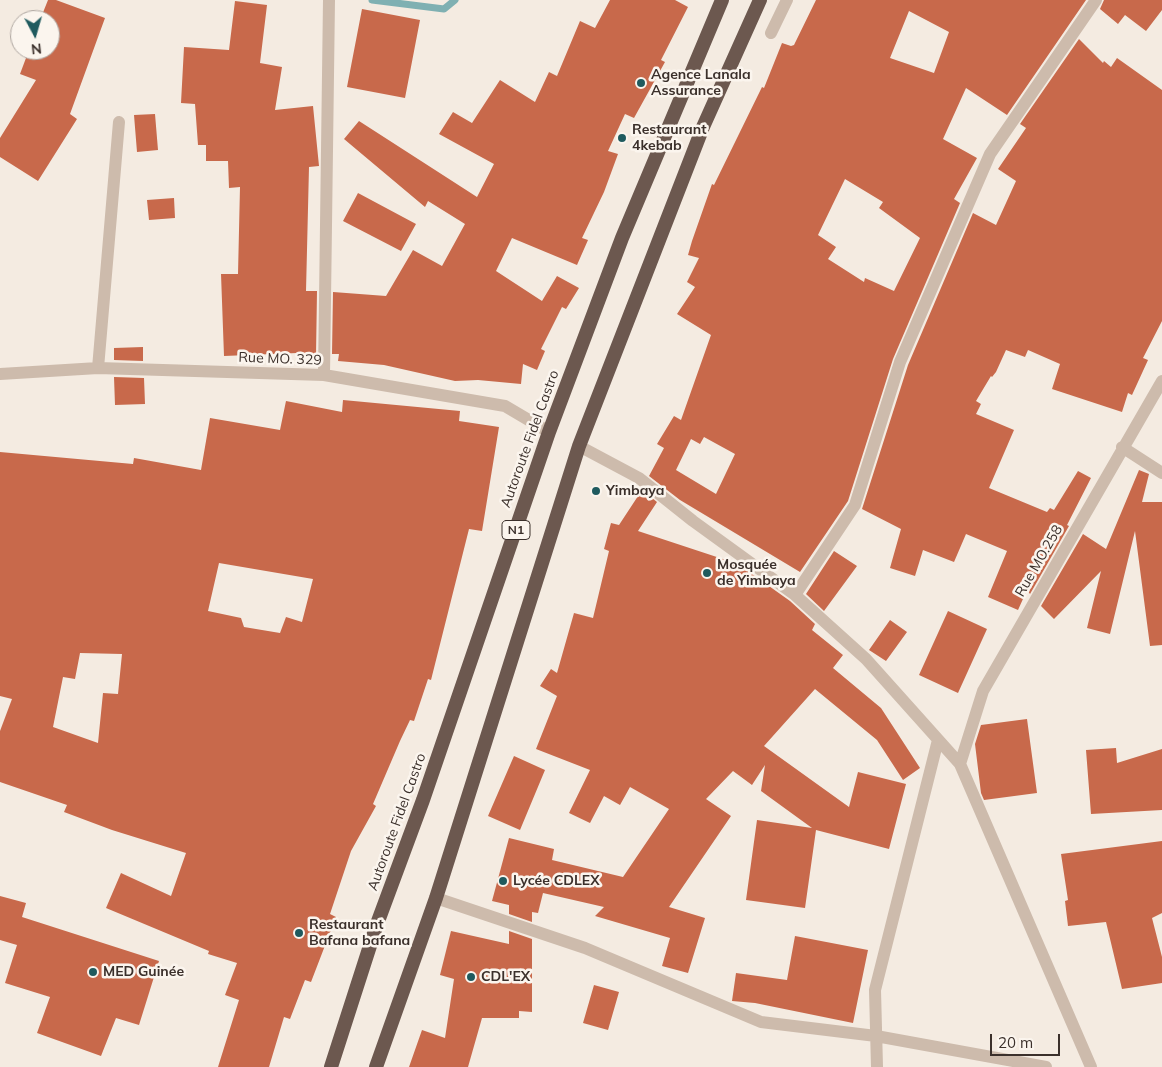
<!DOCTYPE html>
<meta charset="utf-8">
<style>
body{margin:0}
#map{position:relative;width:1162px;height:1067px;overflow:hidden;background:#f4ebe1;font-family:Mulish,sans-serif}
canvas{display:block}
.north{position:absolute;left:10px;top:10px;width:50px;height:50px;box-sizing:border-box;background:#fbf5ee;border:1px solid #aea6a0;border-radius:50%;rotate:174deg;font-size:14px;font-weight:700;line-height:20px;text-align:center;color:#3b302b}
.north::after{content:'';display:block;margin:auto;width:18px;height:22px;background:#1f5a5e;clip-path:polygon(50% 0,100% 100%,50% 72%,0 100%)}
.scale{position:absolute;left:990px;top:1034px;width:70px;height:22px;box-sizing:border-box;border:2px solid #3b302b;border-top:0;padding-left:6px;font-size:15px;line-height:18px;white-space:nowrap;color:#3b302b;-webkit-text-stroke:4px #fbf5ee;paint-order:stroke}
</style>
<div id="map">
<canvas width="1162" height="1067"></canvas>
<div class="north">N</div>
<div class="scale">20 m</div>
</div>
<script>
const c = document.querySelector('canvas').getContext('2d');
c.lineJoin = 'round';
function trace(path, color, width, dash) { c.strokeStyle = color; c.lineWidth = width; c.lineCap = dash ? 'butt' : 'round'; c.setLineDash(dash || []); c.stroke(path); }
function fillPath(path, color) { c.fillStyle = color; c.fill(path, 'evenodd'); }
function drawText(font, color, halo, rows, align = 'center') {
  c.font = font + ' Mulish,sans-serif'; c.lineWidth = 5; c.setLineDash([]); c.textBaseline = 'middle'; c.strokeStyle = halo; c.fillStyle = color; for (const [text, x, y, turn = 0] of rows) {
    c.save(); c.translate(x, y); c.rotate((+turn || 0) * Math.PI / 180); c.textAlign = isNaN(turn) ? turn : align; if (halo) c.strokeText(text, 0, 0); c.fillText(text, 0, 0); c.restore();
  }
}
trace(new Path2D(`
 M372 0 444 9 455 0`), '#7fb0b2', 7);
fillPath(new Path2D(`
 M48 0H56L105 18 70 114 77 119 38 181 0 157V138L36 80 20 74 29 50H50V20H40Z
 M610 0H675L688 7 661 60 665 62 634 118 625 114 608 151 618 154 604 192 582 238 588 240 577 265 512 238 496 271 542 301 557 276 579 288 566 309 562 307 541 349 545 351 537 370 523 364 521 384 478 380 455 381 384 365 338 361 339 354H332L333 292 386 296 413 250 442 266 465 224 428 201 425 207 344 139 359 121 477 197 494 164 439 134 453 112 472 123 500 80 535 102 549 72 557 76 580 21 595 28Z
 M816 0H1086L1007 115 966 88 943 139 977 158 954 199 960 203 893 359 848 501 800 572 680 500 649 476 664 448 657 444 674 416 681 420 711 335 677 314 695 287 687 282 699 258 688 255 692 241 712 184 714 185 762 87 764 88 782 43 791 46 794 45ZM909 11 949 32 934 73 890 58ZM845 179 883 202 879 208 920 238 894 291 865 278 864 282 828 259 836 247 818 235ZM704 437 735 454 716 494 676 470 691 439 700 444Z
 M1104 0H1162V10L1146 31 1125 15 1118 24 1100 9Z
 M235 1 267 5 260 63 282 67 275 110 313 106 319 166 309 167 306 291H317L316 355 297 356V353L224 356 221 274H238L240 187 229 188 228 161H206V145H198L195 104 181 103 184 47 229 50Z
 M362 9 420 20 405 98 347 87Z
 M1079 39 1103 63 1104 61 1111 67 1117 58 1162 90V321L1143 358 1148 360 1132 395 1128 393 1122 412 1052 389 1060 364 1028 350 1025 357 1006 350 996 372 992 377 991 376 976 401 981 404 976 414 1014 430 989 488 1047 512 1050 508 1054 510 1078 471 1091 478 1067 525 1069 526 1030 594 1027 590 1018 610 988 597 1007 551 966 534 954 562 923 550 915 576 890 568 901 529 862 509 908 365 973 213 996 225 1016 181 998 169 1026 128 1020 124Z
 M155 114 158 150 137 152 134 115Z
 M358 193 416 224 401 251 343 221Z
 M174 198 175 218 149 220 147 200Z
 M143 347V361L114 360V348Z
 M114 377 144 378 145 404 115 405Z
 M343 400 460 411 459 421 499 427 482 531 469 529 431 680 428 679 414 721 410 720 400 741 373 804 376 806 351 851 330 914 336 917 311 982 305 980 290 1019 284 1017 269 1067H218L239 1000 225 995 237 963 208 954 209 951 106 908 121 873 171 896 186 853 112 830 64 812 67 805 0 782V731L12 699 0 696V452L133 464 134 458 201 470 210 418 280 430 286 401 342 412ZM219 563 313 579 302 622 286 617 280 633 244 627 241 618 208 611ZM80 653 122 654 118 694 103 693 98 743 53 727 63 677 75 679Z
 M1139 470 1149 474 1142 502H1162V645L1150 646 1135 531 1110 634 1087 628 1101 571 1054 619 1041 606 1083 534 1106 549Z
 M642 490 657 502 638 531 738 564 790 601 815 624 812 630 843 655 833 668 881 708 920 768 903 780 877 740 815 689 764 746 849 807 858 772 906 784 889 849 816 830 805 908 746 900 757 820 812 828 761 791 765 765 752 785 733 771 706 799 731 816 669 907 705 918 688 973 662 966 670 938 595 916 604 907 543 893 538 913 532 912V922L509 914V905L492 901 509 838 554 849 552 860 623 877 669 809 630 787 620 805 604 796 590 823 569 813 590 770 536 749 557 696 540 686 551 669 557 673 574 613 593 618 609 551 604 549 611 523 619 525Z
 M834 551 857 566 824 611 806 594Z
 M948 611 987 629 958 693 919 675Z
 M890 620 907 632 886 661 869 650Z
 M1027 719 1037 793 984 800 981 793 975 744 981 725Z
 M1116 748 1117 763 1162 749V810L1091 814 1086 750Z
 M514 756 545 770 520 830 488 816Z
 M1162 841V913L1152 918 1162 957V983L1122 989 1106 922 1068 926 1065 901 1068 900 1061 854Z
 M0 896 26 903 22 917 159 961 139 1025 116 1018 101 1056 37 1033 50 997 5 983 17 945 0 940Z
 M451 931 509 944V931L532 939V1012L519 1011V1018H482L468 1067H409L422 1030 445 1038 454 979 440 975Z
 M795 936 868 950 853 1023 755 1003 732 1001 736 973 787 980Z
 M594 985 619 992 608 1030 583 1023Z`), '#c8694b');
trace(new Path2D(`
 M771 33 787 0
 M98 368 119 122
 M0 374 98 368 324 375 505 406 549 432
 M324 375 329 0
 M579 446 639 478 693 521 795 595 866 659 960 764 1091 1067
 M1122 447 1162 473
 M795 595 855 505 900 362 990 154 1096 0
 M960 764 983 691 1162 381
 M436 898 585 948 761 1022 876 1036 1046 1067
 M877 1067 875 990 938 740`), '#cdbbac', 12);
trace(new Path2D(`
 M331 1067 377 924 423 800 549 432 622 238 722 0
 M376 1067 436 898 579 446 703 127 760 0`), '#6c584f', 14);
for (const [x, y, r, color] of [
 [641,83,5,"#1f5a5e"],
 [622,138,5,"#1f5a5e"],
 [596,491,5,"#1f5a5e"],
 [707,573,5,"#1f5a5e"],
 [503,881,5,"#1f5a5e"],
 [299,933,5,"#1f5a5e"],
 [93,972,5,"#1f5a5e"],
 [471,977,5,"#1f5a5e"]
]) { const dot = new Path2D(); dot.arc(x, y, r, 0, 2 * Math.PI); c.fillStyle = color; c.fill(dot); trace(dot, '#fbf5ee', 2); }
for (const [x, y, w] of [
 [516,530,28]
]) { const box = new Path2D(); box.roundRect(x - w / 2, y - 9.5, w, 19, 4); c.fillStyle = '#fbf5ee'; c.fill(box); trace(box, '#3b302b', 1); }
drawText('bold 12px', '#3b302b', null, [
 ["N1",516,530]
]);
drawText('bold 14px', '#3b302b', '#fbf5ee', [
 ["Agence Lanala",651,75],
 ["Assurance",651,91],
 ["Restaurant",632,130],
 ["4kebab",632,146],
 ["Yimbaya",606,491],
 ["Mosquée",717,565],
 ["de Yimbaya",717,581],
 ["Lycée CDLEX",513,881],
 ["Restaurant",309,925],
 ["Bafana bafana",309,941],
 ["MED Guinée",103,972],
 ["CDL'EX",481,977]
], 'left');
drawText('14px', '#3b302b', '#fbf5ee', [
 ["Rue MO. 329",280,359,2],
 ["Autoroute Fidel Castro",530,439,-70],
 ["Rue MO.258",1039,561,-60],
 ["Autoroute Fidel Castro",397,822,-70]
]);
</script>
